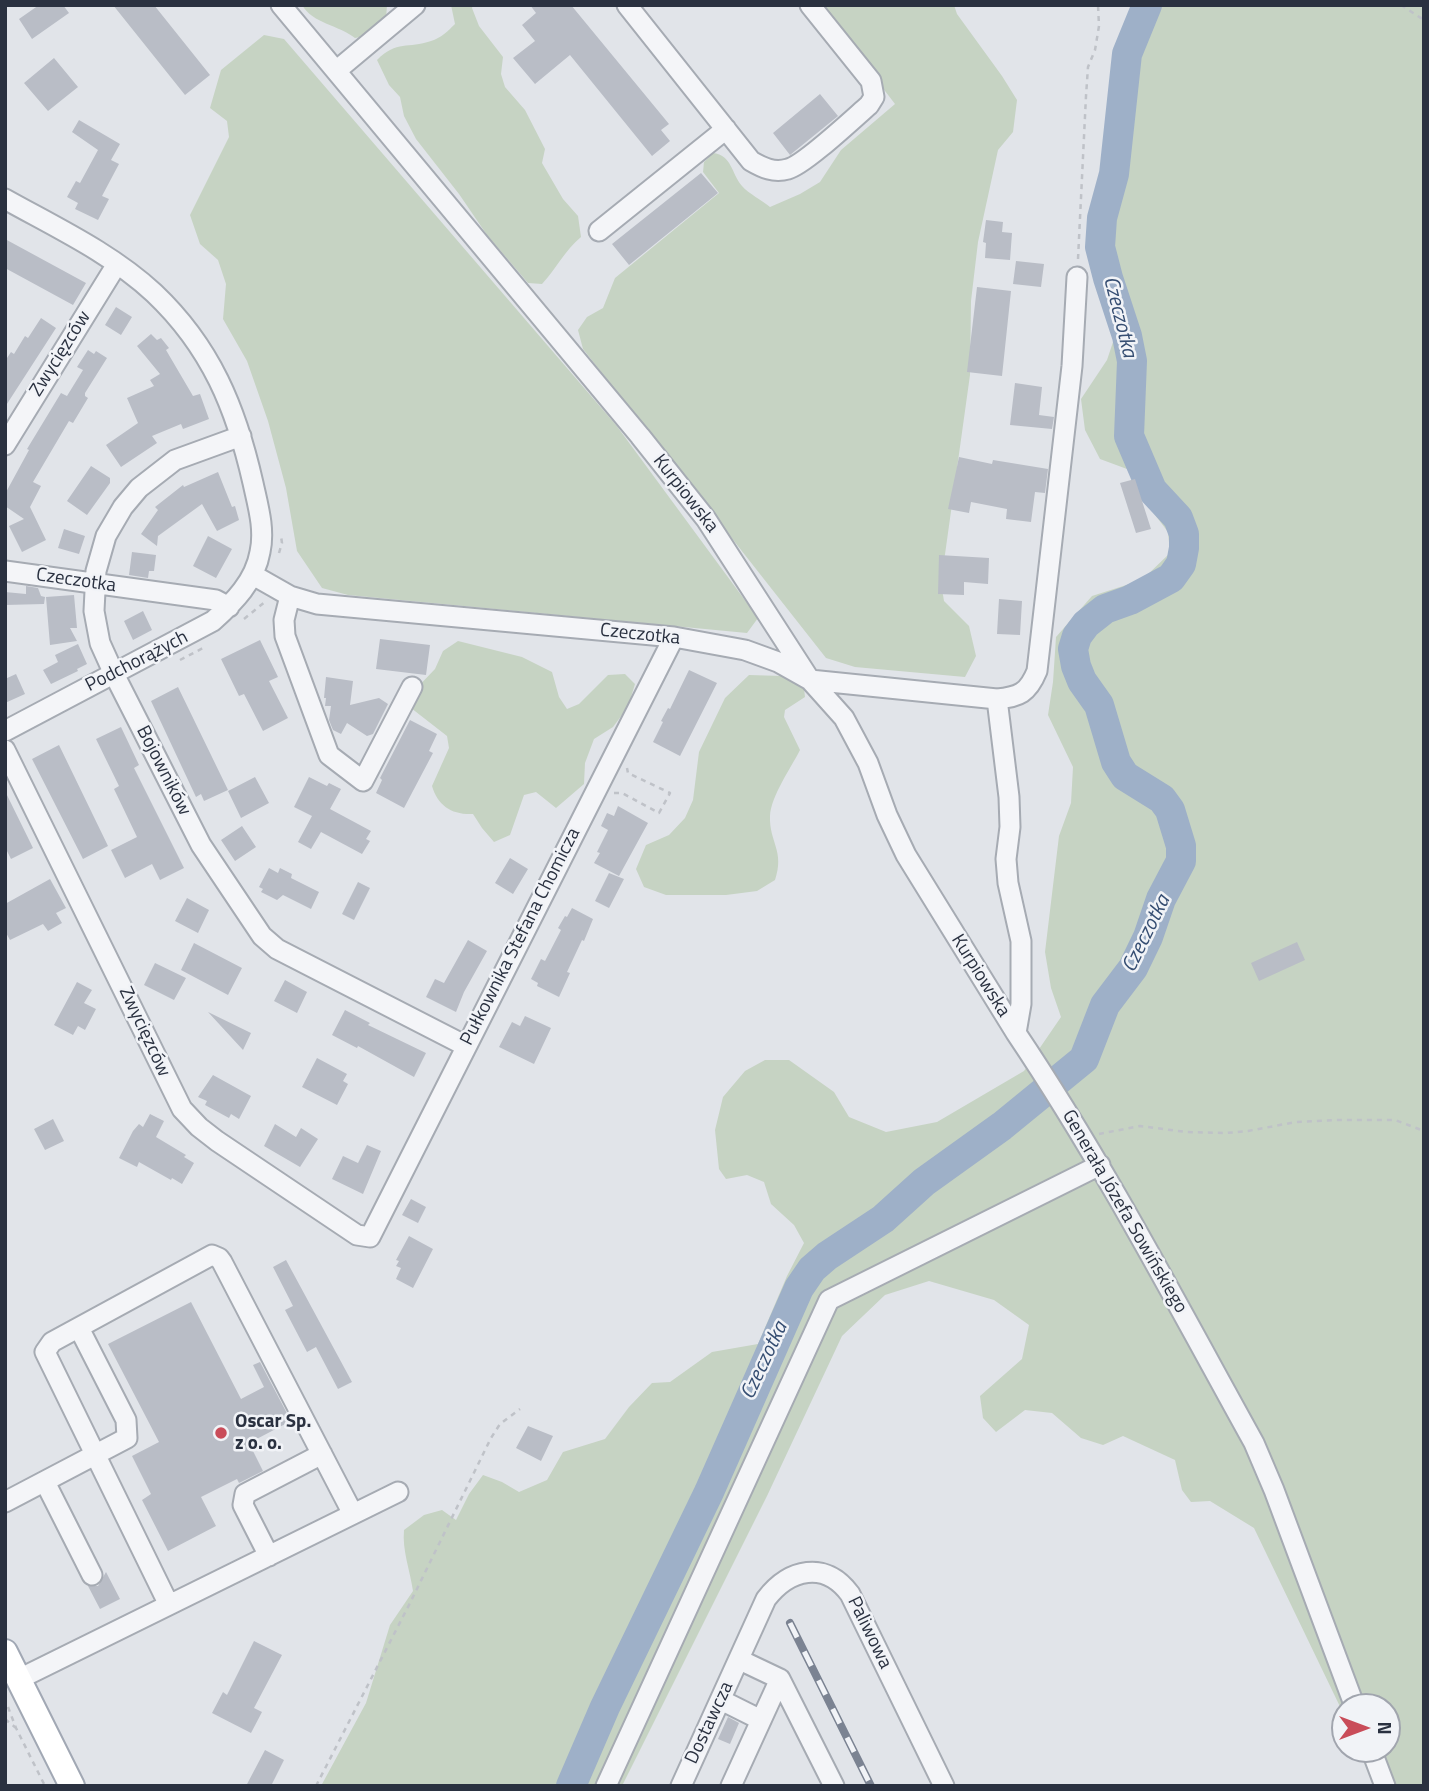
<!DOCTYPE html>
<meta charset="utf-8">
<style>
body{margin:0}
#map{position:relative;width:1429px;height:1791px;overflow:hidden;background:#e1e4e9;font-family:"Titillium Web",sans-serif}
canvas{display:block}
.frame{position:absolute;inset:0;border:7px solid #2a3140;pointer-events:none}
.north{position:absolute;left:1331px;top:1693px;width:70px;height:70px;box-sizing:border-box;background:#f1f3f7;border:2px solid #a1a5ae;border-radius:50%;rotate:90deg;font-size:19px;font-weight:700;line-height:28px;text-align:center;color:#2a3140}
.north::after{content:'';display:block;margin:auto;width:24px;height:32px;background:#c94c59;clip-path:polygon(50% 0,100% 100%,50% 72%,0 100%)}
</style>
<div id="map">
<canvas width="1429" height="1791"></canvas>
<div class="frame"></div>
<div class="north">N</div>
</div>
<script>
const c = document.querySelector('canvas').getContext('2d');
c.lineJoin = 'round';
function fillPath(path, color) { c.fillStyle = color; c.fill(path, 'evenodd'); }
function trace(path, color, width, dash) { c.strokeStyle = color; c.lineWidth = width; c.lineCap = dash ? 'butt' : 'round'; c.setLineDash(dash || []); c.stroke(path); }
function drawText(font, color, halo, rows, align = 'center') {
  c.font = font + ' "Titillium Web",sans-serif'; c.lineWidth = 5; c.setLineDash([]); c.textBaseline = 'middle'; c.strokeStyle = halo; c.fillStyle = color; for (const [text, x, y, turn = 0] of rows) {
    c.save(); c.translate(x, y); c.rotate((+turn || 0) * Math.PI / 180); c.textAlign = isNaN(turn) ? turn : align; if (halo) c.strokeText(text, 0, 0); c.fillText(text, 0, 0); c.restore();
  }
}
fillPath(new Path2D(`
 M302 5H387L386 19 366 36 355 38C339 25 313 24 302 5Z
 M451 5H473L472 8 479 26 503 57 501 74 505 87 525 110 545 149 542 163 563 199 578 216 581 237C565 250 556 269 542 284L528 283 487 235 459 194 416 139 404 116 400 97 389 85 377 60C397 40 408 49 431 41 441 38 448 31 455 24Z
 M819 5H954L957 14 1002 76 1017 100 1013 132 998 150 978 242 971 301 970 375 941 583 944 601 969 626 976 656 965 677 855 667 826 658 583 349 578 330 587 317 603 308 615 278 719 193 703 172 704 162 713 153C732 155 731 173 742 186 749 194 762 200 770 207L800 194 820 182 841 150 895 104Z
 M1131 5H1424V1786H1380L1361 1749H1387V1707H1345V1717L1254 1528 1210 1501 1191 1502 1182 1490 1175 1460 1123 1436 1103 1445 1081 1438 1052 1413 1025 1410 996 1432 983 1418 980 1396 1022 1359 1029 1325 994 1300 929 1281 885 1295 842 1336 767 1496 622 1786H321L366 1703 390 1625 413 1591C410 1570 402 1550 404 1530L424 1515 442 1510 456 1520 469 1494 483 1475 502 1482 519 1492 547 1480 563 1452 605 1439 629 1407 652 1383 670 1382 712 1352 758 1344 787 1276 804 1243 794 1225 771 1204 764 1182 747 1175 726 1179 719 1169 715 1130 723 1097 745 1071 765 1060H789L834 1092 849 1117 886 1132 937 1122 1024 1071 1061 1017 1051 988 1045 952 1059 836 1071 803 1073 767 1048 715 1053 682 1056 637 1092 596 1142 580 1170 553 1168 532 1140 495 1127 469 1100 459 1085 430 1081 399 1107 360 1116 333 1089 236 1117 99 1114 65Z
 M264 35 284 39 616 425 758 618 747 633 348 595 322 588 297 551 286 488 268 421 247 361 223 319 226 284 218 260 200 244 190 215 229 137 227 121 210 108 221 70Z
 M458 641 522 657 552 672 559 697 567 709 579 704 608 675 625 674 635 684 628 707 613 727 594 739 585 763 584 784 556 808 536 792 524 795 510 835 494 842 482 828 473 814C452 815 438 806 432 786L449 748 447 736 411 708V694L435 669 443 651Z
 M749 675 782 676 804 688 805 697 785 710 784 717 800 750C791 768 771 796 770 816 769 842 785 851 775 880L757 891 726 895H666L644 887 636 869 646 845 669 835 685 818 693 800 699 752 725 698Z`), '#c6d3c3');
trace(new Path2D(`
 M571 1786 605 1707 709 1492 799 1288 812 1269 827 1256 883 1219 924 1182 1002 1126 1084 1059 1105 1005 1133 968 1148 937 1161 899 1181 861V846L1170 810 1162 799 1125 776 1116 762 1099 705 1082 681 1076 666 1073 649 1077 636 1086 624 1105 609 1130 600 1171 578 1181 564 1184 548V534L1178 518 1152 490 1129 436 1132 361 1127 336 1108 278 1100 247 1102 218 1114 174 1127 54 1147 5`), '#9eb0c8', 30);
fillPath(new Path2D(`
 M39 5H63L69 13 32 39 19 19Z
 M113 5H154L210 75 185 95Z
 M530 5H571L669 124 661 130 670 141 652 156 570 55 535 84 513 58 535 41 522 25 536 13Z
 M54 58 78 87 48 111 24 83Z
 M820 94 838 116 790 155 773 133Z
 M79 120 120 144 111 160 119 164 102 196 109 199 98 220 75 209 78 203 67 197 76 181 80 183 98 150 72 132Z
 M701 173 718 193 629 265 612 244Z
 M986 220 1003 222 1002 232 1012 233 1010 260 985 258 986 243 983 242Z
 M5 239 86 283 73 305 5 268Z
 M1016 261 1044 264 1041 287 1013 284Z
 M977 287 1011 291 1002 376 967 372Z
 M116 307 132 317 121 335 105 325Z
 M41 318 56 328 5 407V361L11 352 14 354 25 336 28 338Z
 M151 334 157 340 161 338 169 348 166 350 193 396 200 394 209 419 183 429 181 424 152 436 157 443 121 467 106 445 138 423 127 398 154 386 150 380 160 374 137 346Z
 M88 350 94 354 96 351 107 358 85 393V396L88 398 73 423 69 421 33 482 41 486 30 507 46 540 22 552 9 526 24 519 5 506V494L29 450 27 449 61 393 67 396 83 370 77 367Z
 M1015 383 1042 387 1039 415 1054 417 1052 429 1010 425Z
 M959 457 992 464 993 460 1048 469 1045 493 1035 492 1031 522 1006 519 1007 509 971 502 969 513 948 509Z
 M91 466 110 478V483L87 515 67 501Z
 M218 472 232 507 235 506 239 520 217 531 202 504 158 536 157 546 141 534 158 510 155 507 183 485 184 487Z
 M1135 479 1151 529 1136 533 1120 483Z
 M64 529 85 536 79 554 58 548Z
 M208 536 232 549 216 578 193 566Z
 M132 552 156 555 154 571H149L148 578 129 575Z
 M939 555 989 558 988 584 964 582V595L938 594Z
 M26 586 38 588 41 596 45 597 44 604 5 605V592L26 594Z
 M74 595 77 628H70L77 641 50 645 46 597Z
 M999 599 1022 601 1020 635 997 634Z
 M143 611 152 630 133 640 124 621Z
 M380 639 430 645 426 675 376 669Z
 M260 640 278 677 269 681 288 718 263 731 244 694 239 696 221 659Z
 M78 644 87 664 77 669 78 671 51 684 43 670 58 662 55 655Z
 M689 670 717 683 680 756 653 742 663 722 661 721 668 708 670 709Z
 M16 674 25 694 5 703V679Z
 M326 677 353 681 350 705 379 698 388 704 373 734 367 736 347 723 341 734 333 730 329 720 331 706H325L326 698H324Z
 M178 687 228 790 204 801 201 794 196 797 151 701Z
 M410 720 437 734 429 751 433 753 404 808 376 793 382 780 380 778Z
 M121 727 139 765 134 768 184 868 160 880 152 864 125 878 111 850 137 837 114 789 119 786 96 739Z
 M59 745 108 846 83 859 32 759Z
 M255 777 269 803 241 818 228 791Z
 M309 777 327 786 329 783 341 789 330 809 371 831 366 839 370 841 362 854 321 832 311 849 298 842 312 816 294 807Z
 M5 791 33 848 11 859 5 847Z
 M618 806 648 823 619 876 594 863 600 853 597 852 608 830 601 826 607 813 614 816Z
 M242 826 256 847 235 861 221 840Z
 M510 858 528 869 513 894 495 883Z
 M269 868 278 873 280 868 292 874 291 878 319 892 311 909 283 895 277 900 261 892 263 889 259 887Z
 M609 873 624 879 609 908 595 901Z
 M50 879 66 908 56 913 62 923 48 931 43 924 10 940 5 931V904Z
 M358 882 370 888 354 920 342 914Z
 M187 898 209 910 198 933 175 921Z
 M572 908 593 919 584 941 582 940 567 972 570 973 559 997 537 986 538 983 531 979 541 959 545 961 561 930 558 928 565 916 567 917Z
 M468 940 487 951 464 992 456 1012 426 997 435 979 444 983Z
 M1297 942 1305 960 1259 981 1251 963Z
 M194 943 242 968 228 995 181 970Z
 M155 963 186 978 174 1000 144 985Z
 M285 980 307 992 297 1013 274 1001Z
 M77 982 92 990 84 1003 96 1009 85 1030 78 1026 73 1035 54 1025Z
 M345 1010 370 1023 368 1025 426 1053 414 1077 358 1046 357 1048 332 1035Z
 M208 1012 251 1033 243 1050Z
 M525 1016 551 1028 534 1064 499 1047 512 1022 520 1026Z
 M317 1058 347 1074 343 1081 348 1084 337 1105 302 1087Z
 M213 1075 251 1096 239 1119 231 1114 229 1118 205 1105 207 1101 198 1097Z
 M150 1114 164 1121 156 1137 186 1155 184 1157 194 1163 182 1184 172 1178 171 1180 139 1162 137 1167 119 1158 133 1131 139 1124 143 1127Z
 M53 1119 64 1141 45 1150 34 1129Z
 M275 1124 296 1137 301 1128 318 1139 300 1167 264 1146Z
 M367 1145 381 1151 363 1194 332 1179 343 1156 358 1163Z
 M411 1199 426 1207 418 1223 402 1215Z
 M409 1236 433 1249 413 1288 396 1279 401 1268 396 1266 399 1261 396 1260Z
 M286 1260 352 1382 338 1389 316 1347 307 1352 285 1310 293 1306 273 1267Z
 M191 1302 241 1399 264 1387 253 1365 260 1362 291 1421 249 1443 263 1471 239 1483 237 1479 201 1497 216 1526 168 1551 142 1500 151 1494 132 1456 159 1442 108 1344Z
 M528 1426 553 1436 541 1461 516 1448Z
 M106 1572 120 1599 100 1609 88 1586H98Z
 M254 1641 282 1655 254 1708 262 1712 251 1733 212 1713 223 1692 227 1695Z
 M728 1717 739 1723 730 1744 718 1739Z
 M265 1750 284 1760 271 1786H246Z`), '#b9bdc6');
const minor = new Path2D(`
 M281 5 640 436 706 519 810 680 844 718 868 763 887 815 906 855 1016 1033
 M627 5 751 161C763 168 774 173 788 169 804 165 853 119 869 105L874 97 871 81 810 5
 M336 71 415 5
 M5 199C55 227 111 253 154 293 211 347 236 408 253 483 258 506 265 529 260 552 255 581 234 602 213 621L5 731
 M599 231 726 129
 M241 436 175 460 139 488 123 507 106 536 96 571 94 611 100 643 114 674 201 845 262 936 277 949 466 1046
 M5 445 117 264
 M5 571 216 600 229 607
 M253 575 290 596 317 604 674 637 745 650 778 662 810 680 997 699C1019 697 1028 693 1037 671L1072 366 1077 277
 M290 596 284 620 285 636 329 755 363 781 412 687
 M997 699 1009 797 1010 827 1006 859 1008 883 1021 941V1004L1016 1033C1104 1164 1177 1304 1254 1443L1274 1490 1355 1707
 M5 750 182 1109 199 1127 217 1141 357 1235 370 1237 674 637
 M45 1482 92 1575
 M5 1502 127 1438 126 1420 79 1328
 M269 1556 243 1505 245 1494 322 1454
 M169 1605 45 1352 52 1342 212 1255 219 1258 222 1262 353 1514
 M740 1660 780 1679 834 1786
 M19 1679 398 1492
 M721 1700 761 1720
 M1371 1749 1385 1786
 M606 1786 829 1300 1100 1165
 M681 1786 766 1599C789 1569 825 1560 850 1594L944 1786
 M731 1786 780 1679`);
const major = new Path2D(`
 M5 1652 72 1786`);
trace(minor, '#a6abb3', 23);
trace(major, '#a1a8b4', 28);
trace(new Path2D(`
 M1401 5 1424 20
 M1078 259 1086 96 1088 67 1095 50 1099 26 1098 5
 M279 553 282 543 281 536
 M244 619 266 601
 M180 660 205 647
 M614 793H622L659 813 670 793 628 773 627 768
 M1099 1134 1140 1126 1186 1132 1226 1133 1248 1131 1296 1122 1335 1120H1395L1424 1131
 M8 1707 16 1728 45 1786
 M5 1719 16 1728
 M316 1786 410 1603 491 1438 500 1424 520 1409`), '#bfc2c8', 2.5, [5, 5]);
trace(minor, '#f4f5f8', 19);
trace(major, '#fff', 24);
const rail = new Path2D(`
 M790 1623 871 1786`);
trace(rail, '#7b8392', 8);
trace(rail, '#f1f3f7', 5, [16]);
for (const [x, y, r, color] of [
 [221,1433,7,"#c94c59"]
]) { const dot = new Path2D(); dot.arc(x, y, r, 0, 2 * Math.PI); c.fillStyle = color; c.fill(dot); trace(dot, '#f1f3f7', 2.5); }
drawText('19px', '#2a3140', '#f1f3f7', [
 ["Zwycięzców",61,354,-58],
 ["Kurpiowska",685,494,52],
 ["Czeczotka",76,581,8],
 ["Czeczotka",640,635,6],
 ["Podchorążych",137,662,-27],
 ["Bojowników",163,771,63],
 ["Pułkownika Stefana Chomicza",521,937,-63],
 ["Kurpiowska",980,976,58],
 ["Zwycięzców",144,1032,65],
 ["Generała Józefa Sowińskiego",1124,1212,60],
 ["Paliwowa",869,1633,64],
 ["Dostawcza",710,1723,-65]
]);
drawText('bold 19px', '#2a3140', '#f1f3f7', [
 ["Oscar Sp.",235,1422],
 ["z o. o.",235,1444]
], 'left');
drawText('italic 21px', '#364e72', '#f1f3f7', [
 ["Czeczotka",1119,317,76],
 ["Czeczotka",1147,934,-64],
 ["Czeczotka",765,1361,-65]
]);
</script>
